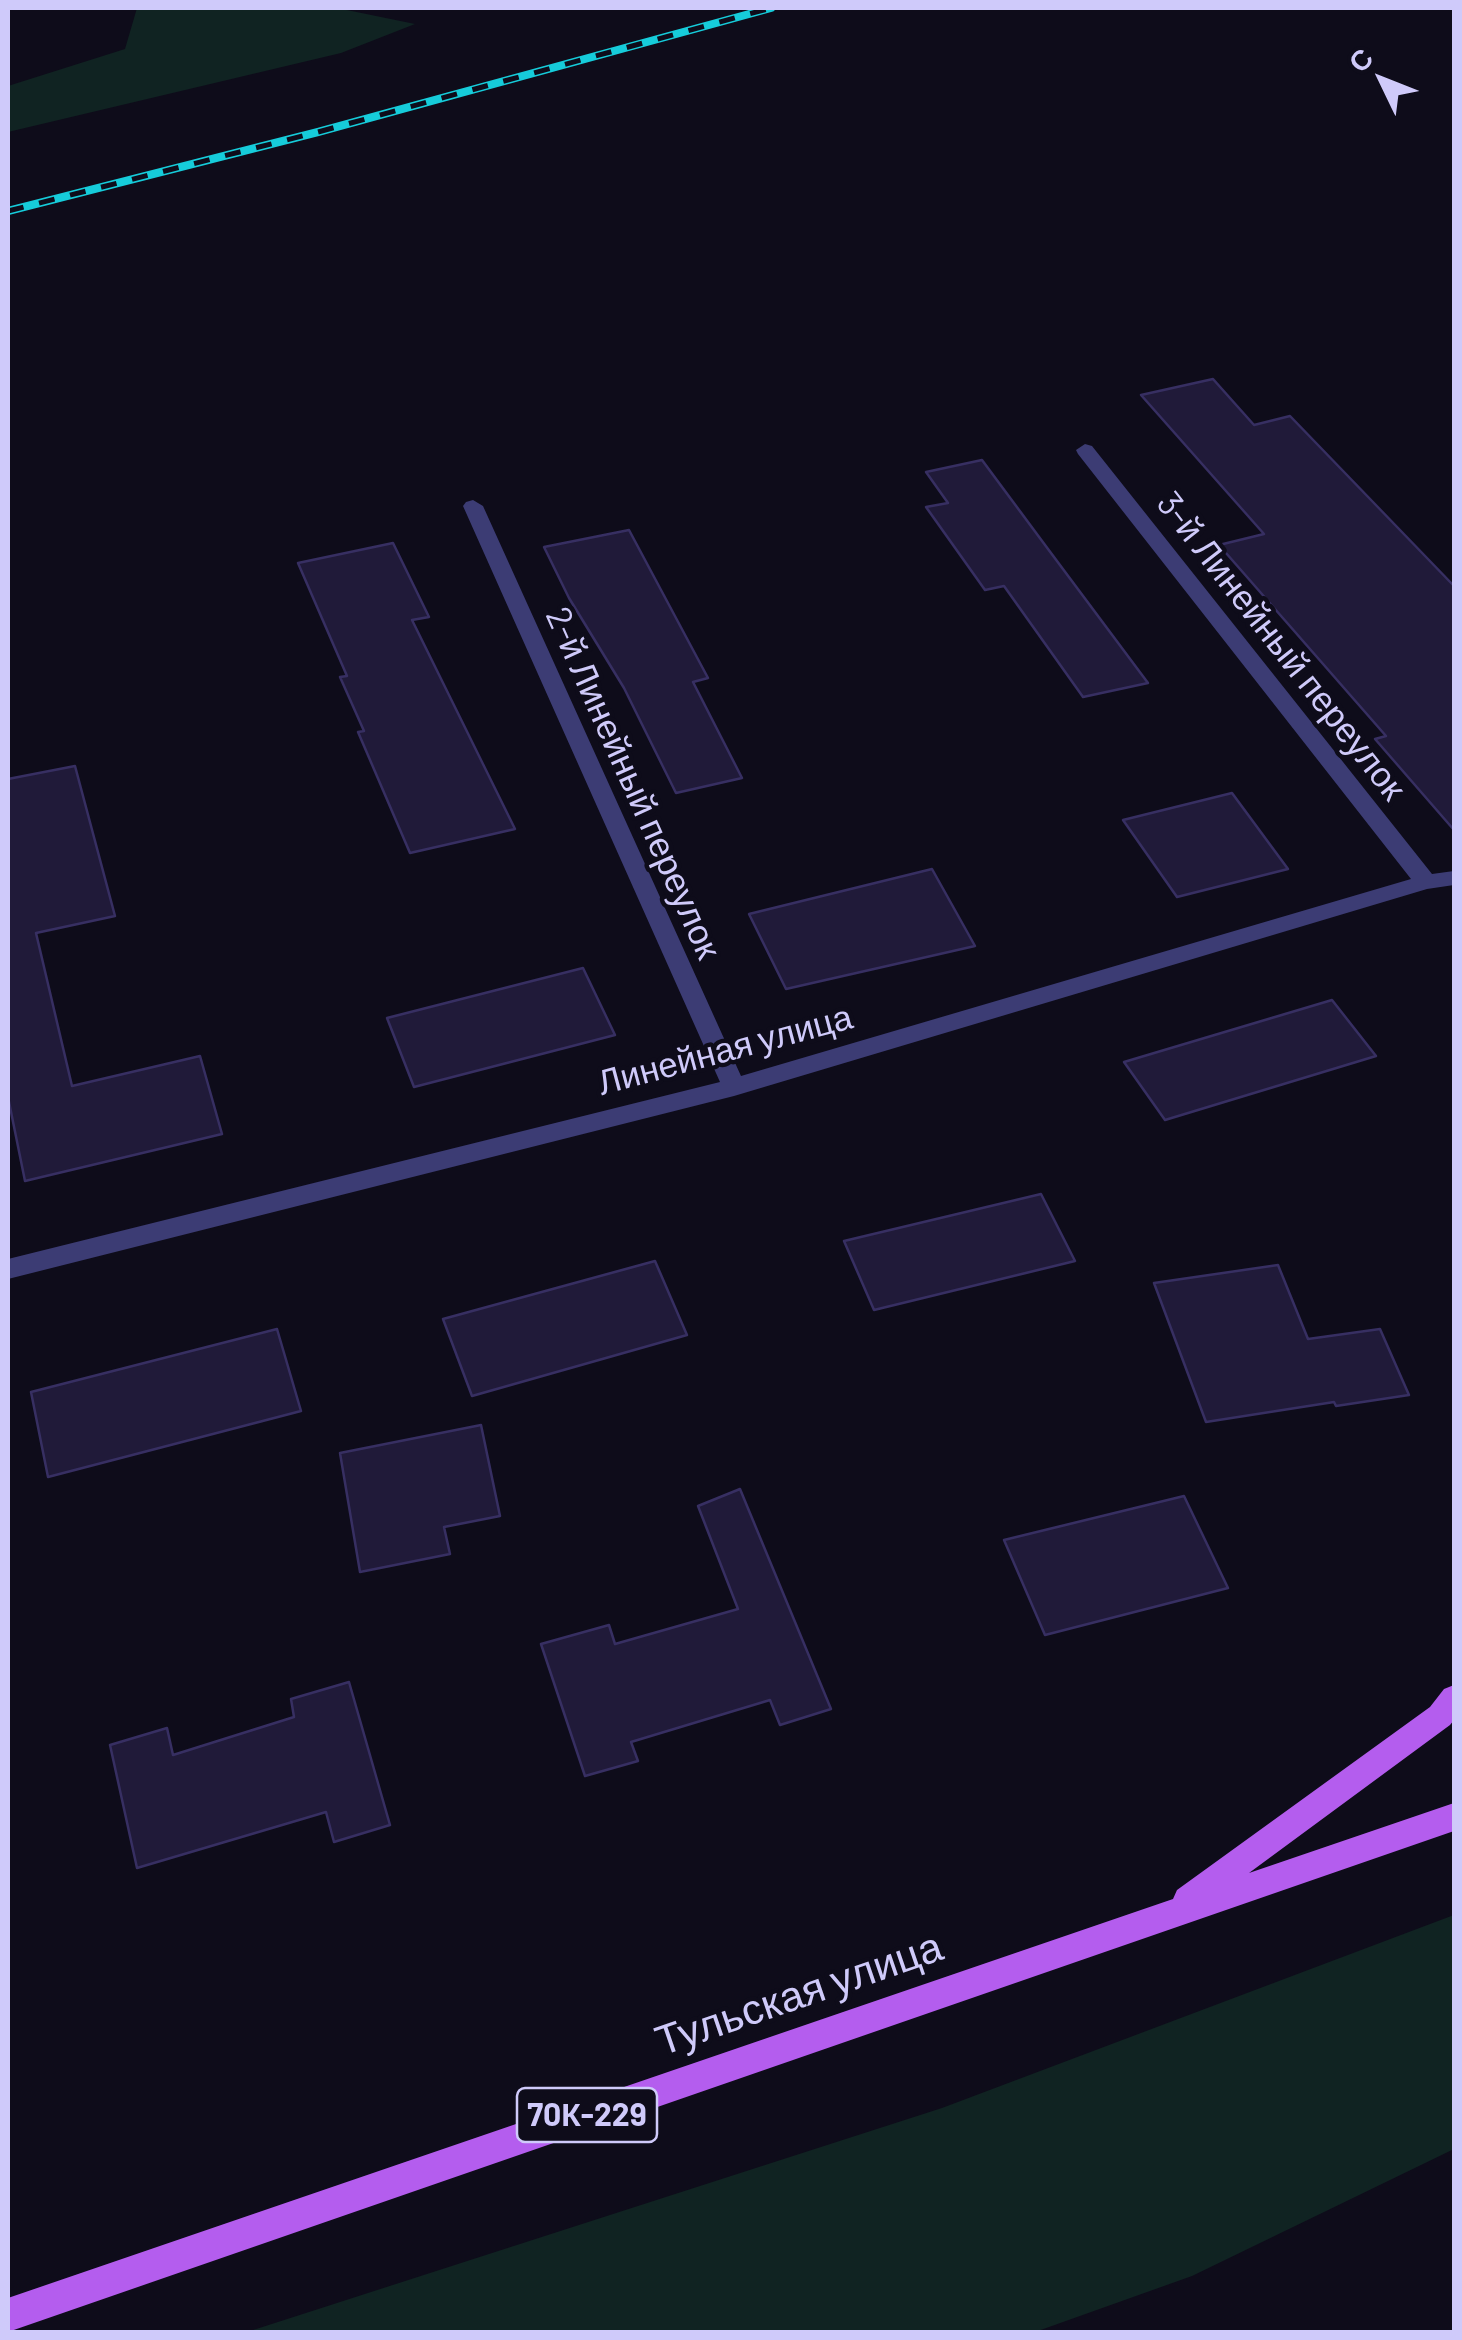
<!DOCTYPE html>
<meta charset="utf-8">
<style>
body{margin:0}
#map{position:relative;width:1462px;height:2340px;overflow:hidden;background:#0e0c1a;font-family:Barlow,sans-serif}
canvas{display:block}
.frame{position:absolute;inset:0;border:10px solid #cfcafa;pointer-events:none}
.north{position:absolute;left:1332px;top:30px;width:100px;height:100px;-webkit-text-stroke:8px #0e0c1a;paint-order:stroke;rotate:313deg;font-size:28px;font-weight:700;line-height:40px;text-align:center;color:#cfcafa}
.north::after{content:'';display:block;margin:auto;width:35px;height:45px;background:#cfcafa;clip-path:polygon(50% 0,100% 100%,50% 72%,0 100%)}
</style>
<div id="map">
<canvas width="1462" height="2340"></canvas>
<div class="frame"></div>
<div class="north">С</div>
</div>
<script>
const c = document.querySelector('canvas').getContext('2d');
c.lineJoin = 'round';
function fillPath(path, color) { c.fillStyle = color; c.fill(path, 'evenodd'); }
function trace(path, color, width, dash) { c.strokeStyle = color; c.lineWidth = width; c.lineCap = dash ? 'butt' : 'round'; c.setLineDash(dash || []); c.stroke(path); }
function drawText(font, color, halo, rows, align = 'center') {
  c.font = font + ' Barlow,sans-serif'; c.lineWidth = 9; c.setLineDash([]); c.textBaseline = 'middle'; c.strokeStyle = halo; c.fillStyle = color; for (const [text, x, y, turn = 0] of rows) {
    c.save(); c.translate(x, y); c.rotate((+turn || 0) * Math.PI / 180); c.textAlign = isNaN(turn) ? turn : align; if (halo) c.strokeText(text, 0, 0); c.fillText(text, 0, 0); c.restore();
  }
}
fillPath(new Path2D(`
 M137 8H337L415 24 341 53 8 132V86L125 49Z
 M1454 1915V2149L1192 2276 1035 2332H247L942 2108Z`), '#102322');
const building = new Path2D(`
 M1213 379 1254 425 1290 416 1454 586V830L1375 739 1386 736 1219 545 1264 534 1141 395Z
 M982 460 1048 549 1148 683 1083 697 1004 586 985 590 926 507 948 503 926 472Z
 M629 530 708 678 693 682 742 778 676 793 624 688 569 598 544 547Z
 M393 543 429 617 412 620 515 829 410 853 358 732 364 731 340 677 347 676 298 563Z
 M75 766 115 916 36 933 72 1086 200 1056 222 1134 25 1181 8 1097V779Z
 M1232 793 1288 869 1177 897 1123 820Z
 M932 869 975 946 786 989 749 914Z
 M583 968 615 1035 414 1087 387 1018Z
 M1332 1000 1376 1056 1165 1120 1124 1062Z
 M1041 1194 1075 1261 874 1310 844 1241Z
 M655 1261 687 1335 472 1396 443 1319Z
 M1278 1265 1308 1339 1380 1329 1409 1395 1336 1406 1334 1402 1206 1422 1154 1283Z
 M277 1329 301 1411 48 1477 31 1392Z
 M481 1425 500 1516 444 1527 450 1554 360 1572 340 1453Z
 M740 1489 831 1709 780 1725 770 1700 631 1742 638 1761 585 1776 541 1644 609 1625 615 1644 738 1609 698 1506Z
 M1184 1496 1228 1588 1045 1635 1004 1540Z
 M349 1682 390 1825 334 1842 326 1812 137 1868 110 1745 167 1728 173 1755 294 1717 291 1699Z`);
fillPath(building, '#201a39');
trace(building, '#372f62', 2.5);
fillPath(new Path2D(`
 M1085 444 1092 446 1432 874 1454 871V885L1427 889 734 1096 8 1279V1259L720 1082 463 506 466 502 473 500 483 506 741 1076 1411 879 1078 454 1076 450Z`), '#3c3c74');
fillPath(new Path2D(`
 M1454 1685V1720L1450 1725 1249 1873 1454 1803V1831L8 2332V2298L1173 1899 1177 1890 1430 1707 1444 1689Z`), '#b45dee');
const rail = new Path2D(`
 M8 211 318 132 771 8`);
trace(rail, '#16ccda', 8);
trace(rail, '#0e0c1a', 5, [16]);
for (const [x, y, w] of [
 [587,2115,140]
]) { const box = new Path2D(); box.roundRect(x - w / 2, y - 27, w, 54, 8); c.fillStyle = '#0e0c1a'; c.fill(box); trace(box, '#cfcafa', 2.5); }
drawText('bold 32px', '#cfcafa', null, [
 ["70К-229",587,2115]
]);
drawText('35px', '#cfcafa', '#0e0c1a', [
 ["3-й Линейный переулок",1281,646,52],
 ["2-й Линейный переулок",633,783,66],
 ["Линейная улица",725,1050,-15]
]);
drawText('42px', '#cfcafa', '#0e0c1a', [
 ["Тульская улица",799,1994,-19]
]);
</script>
